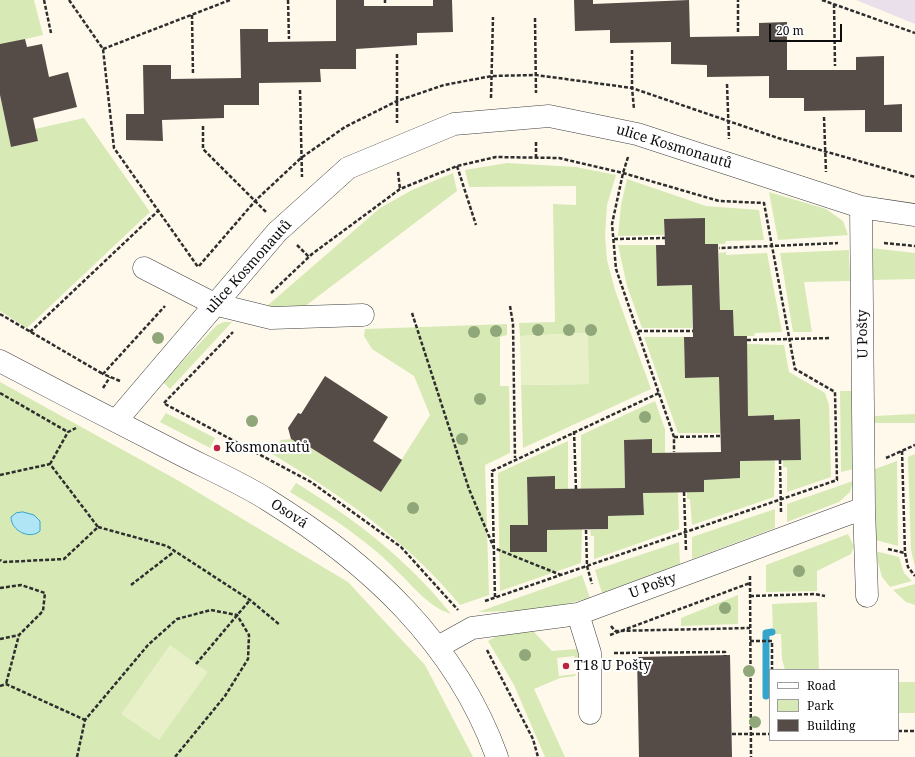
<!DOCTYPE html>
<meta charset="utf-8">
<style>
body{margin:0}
#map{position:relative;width:915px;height:757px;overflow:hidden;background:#fff9eb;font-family:"Noto Serif",serif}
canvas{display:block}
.legend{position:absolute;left:769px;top:669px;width:130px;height:72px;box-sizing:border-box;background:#fff;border:1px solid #9e9e9e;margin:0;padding:5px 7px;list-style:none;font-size:12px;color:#0c0c0c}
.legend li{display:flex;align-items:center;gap:8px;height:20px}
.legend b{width:20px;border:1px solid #9e9e9e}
.scale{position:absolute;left:769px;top:24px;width:73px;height:18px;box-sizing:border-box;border:2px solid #0c0c0c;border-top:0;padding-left:5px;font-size:12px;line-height:14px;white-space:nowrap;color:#0c0c0c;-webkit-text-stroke:3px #fff;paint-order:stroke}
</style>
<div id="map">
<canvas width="915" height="757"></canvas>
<ul class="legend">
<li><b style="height:5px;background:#fff"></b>Road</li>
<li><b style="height:11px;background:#d7e9b5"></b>Park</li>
<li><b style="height:11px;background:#554c48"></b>Building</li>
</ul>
<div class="scale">20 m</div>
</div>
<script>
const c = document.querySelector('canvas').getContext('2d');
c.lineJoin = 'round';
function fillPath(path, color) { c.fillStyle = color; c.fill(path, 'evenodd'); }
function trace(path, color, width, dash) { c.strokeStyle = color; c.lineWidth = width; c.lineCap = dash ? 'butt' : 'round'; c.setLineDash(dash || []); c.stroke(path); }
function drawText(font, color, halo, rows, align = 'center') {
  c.font = font + ' "Noto Serif",serif'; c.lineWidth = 4; c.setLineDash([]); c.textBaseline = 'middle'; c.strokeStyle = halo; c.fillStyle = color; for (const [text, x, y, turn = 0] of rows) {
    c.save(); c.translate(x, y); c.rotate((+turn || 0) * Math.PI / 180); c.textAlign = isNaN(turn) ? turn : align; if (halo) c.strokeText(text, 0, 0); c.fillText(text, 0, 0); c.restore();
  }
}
fillPath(new Path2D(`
 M856 0H915V24Z`), '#e9e0eb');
fillPath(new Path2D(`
 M0 0H34L43 35 0 45Z
 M0 96 11 147 38 141 35 129 84 118 150 212 27 328 0 311Z
 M507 163 576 167 616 175 607 205 605 235 607 260 615 290 651 389 523 448 521 385 589 384 587 333 520 336 519 323 555 322 553 204 576 205V186L469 187 465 170Z
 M453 173 457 191 304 307 279 312 267 306 380 208 412 190Z
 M627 179 706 206 759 210 764 240 726 241 725 244H705L704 218 664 219V235L618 236 621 205Z
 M769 192 826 209 843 221 848 235 778 240Z
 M618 245H656L657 286 692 285V328H642L627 286Z
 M871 248 915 253V279L872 280Z
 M849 250 850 281 804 282 812 332H793L780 253Z
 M726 252V255L767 253 782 332 755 333 754 336H734L733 310H720L719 253Z
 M224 322H232L170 389 163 382 217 325Z
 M507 324V335L500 337V386H509L510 453 485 465 489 595 460 605C406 540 344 497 272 454L281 440 291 439 306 448 308 446 381 492 430 415 414 376 372 349 364 336 365 329Z
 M644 337H684L685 378 719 377 721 433H678Z
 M747 344 784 345 789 372 825 393 829 405 831 477 787 492V467H783V460L801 459 800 420H774V415L748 416Z
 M0 382 179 481 348 582 425 665 473 757H0Z
 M840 391H852L853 469 841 472Z
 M655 401 665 429V453H652L651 439 624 440 625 488 581 489V435Z
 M166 413 215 438 210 448 160 422Z
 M915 414V423H874L875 416Z
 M568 441V489H555L527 477 528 525H510L511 552H547V526H581L582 530 581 563 500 591 498 473Z
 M739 453 775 460 774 497 692 525 690 499H687V492H704V480Z
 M915 454V567L911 550 908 457Z
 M897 461 898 546 876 540 875 469Z
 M853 481 850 492 839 502 787 522V504Z
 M296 483C355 519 408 560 451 614 429 607 416 589 399 573 388 561 375 550 362 540 339 522 315 507 290 492Z
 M643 489H677L678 493 679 529 594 559V536H591L590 530 608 529V516L644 515Z
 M775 509V528L692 559V537Z
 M848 534 854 546 851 554 817 571V591L766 592V565Z
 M679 542 680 564 602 593 595 570Z
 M875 551 899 557 904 573 912 581 890 587 882 577Z
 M582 575 590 598 542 610 478 612Z
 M915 584V605L906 602 893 590Z
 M738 595V624L681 626V618Z
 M817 602 819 670H785L782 659 781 634H773L772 604Z
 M534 632 552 651 577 649 579 657 575 658 574 656 557 658 559 676 576 674 575 676 560 678 534 689 565 757H545L514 685 488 641C502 632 518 633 534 632Z
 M898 682H915V713H898Z`), '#d7e9b5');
fillPath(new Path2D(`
 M588 333 589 384 521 385 520 336Z
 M170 645 208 672 159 740 121 714Z`), '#e7f0c7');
const water = new Path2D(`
 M23 512 34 515 40 521V531C30 540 11 531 11 517L16 513Z`);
fillPath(water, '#b0e5f6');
trace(water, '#36a5ce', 1);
trace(new Path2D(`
 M766 696V633L772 632`), '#36a5ce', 7);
fillPath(new Path2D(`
 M336 0H364V6H433V0H452L453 32 417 33V45L356 49V69H320L321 82 259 83V105H224V118L162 120 163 141 126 140V114H144L143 65H171V79L241 78 240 29H268V42L336 41Z
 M574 0H593V4L689 0 690 37 759 36V23L787 22V70H856V57L884 56V105L902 104V132H865V110L804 111V98H769V76L707 77V65L671 64V42L610 43V30L575 31Z
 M25 39 27 47 42 44 49 77 68 72 77 107 33 118 38 141 11 147 0 95V44Z
 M705 218V244H718L720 310H733L734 336H747L748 416 774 415V420L800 419 801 460 740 461V478L704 480V492L643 493 644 515 608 516V529L547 530V552H510V525H528L527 477 555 476V489L625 488 624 440 652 439V453L721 452 719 377 685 378 684 337H693L692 285 657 286 656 245H665L664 219Z
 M325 376 388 417 373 441 402 460 381 492 308 446 306 448 291 439 288 428 298 413 301 414Z
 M730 655 732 757H639L637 657Z`), '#554c48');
const minor = new Path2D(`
 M144 268 214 304 271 318 363 315
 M0 361C57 391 115 421 172 450 204 467 238 481 268 500 369 563 456 643 497 757
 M116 421 277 232 348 168 454 124 549 116 637 134 861 207 915 215
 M864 508 867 596
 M578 614 590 653V713
 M438 647 472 628 578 614 864 508 861 207`);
trace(minor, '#3f3f3f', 23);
trace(new Path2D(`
 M44 0 51 33
 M69 0 103 49 114 148 198 267
 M288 0 289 39
 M385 0V3
 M822 0 915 33
 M834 4 835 66
 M192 15 193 75
 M535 18 536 93
 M738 32V0
 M103 49 230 0
 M632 50V88L634 109
 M397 54V123
 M727 84 729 139
 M300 90 302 177
 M491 98 493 17
 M824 117 826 172
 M203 126V149L266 212
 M628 157 623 173 612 224 616 269 674 437V452
 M536 158V140
 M457 166 476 225
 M398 172 400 189
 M614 239 665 238
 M884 243 915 246
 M297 245 309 257
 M199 266 256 200 301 158 345 127 397 101 444 85 492 76 536 75 632 88 778 138 915 177
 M271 293 312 254 400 189 457 166 496 157 559 158 623 173 719 201 764 203 772 246 838 243
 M510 306 513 324 515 458
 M412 313 469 489 494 548 561 575
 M0 314 103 374
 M638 331H693
 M30 332 159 210
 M747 340 831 338
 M120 381 103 374 165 306
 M103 388 110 377
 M0 393 68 432
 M164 403 233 332
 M165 404 311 482 401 547 458 610
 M574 431 576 489
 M674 437 721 436
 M902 451 905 553 908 567 915 576
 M886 458 915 445
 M780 460 781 513
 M50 464 68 432 76 428
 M0 475 50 464 98 527 64 559 4 562 0 560
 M684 492 686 550
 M98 527 167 546 250 600 280 625
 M586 530 587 566 592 584
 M888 549 905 553
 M750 576 751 757
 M131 585 175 551
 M0 588 21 585 45 593 43 611 19 635 6 684
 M750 596 815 594 825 596
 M495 597 492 471 659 393
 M485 601 837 480 835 392 795 369 772 246 719 248
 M611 626 615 631 750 628
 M610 635 750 583
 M0 639 19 635
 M750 641H772V670
 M487 650 533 739 538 757
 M614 653 725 652V656
 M196 664 250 600
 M0 686 6 684 85 720
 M898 731H915
 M732 734H770
 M77 757 85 720 148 645 177 619 211 610 237 615 249 635 248 659 225 696 175 757`), '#2e2e2e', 2.5, [4, 2]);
trace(minor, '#fff', 22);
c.fillStyle = '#8fa779';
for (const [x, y] of [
 [538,330],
 [569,330],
 [591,330],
 [496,331],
 [474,332],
 [158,338],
 [480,399],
 [645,417],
 [252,421],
 [462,439],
 [413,508],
 [799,571],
 [725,608],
 [525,655],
 [749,671],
 [755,722]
]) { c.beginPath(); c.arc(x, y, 6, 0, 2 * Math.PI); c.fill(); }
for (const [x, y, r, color] of [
 [217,448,4,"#bd233e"],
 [566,666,4,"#bd233e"]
]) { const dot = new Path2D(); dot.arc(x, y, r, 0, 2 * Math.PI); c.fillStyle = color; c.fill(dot); trace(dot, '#fff', 1.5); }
drawText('14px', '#0c0c0c', '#fff', [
 ["ulice Kosmonautů",674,147,17],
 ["ulice Kosmonautů",249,267,-48],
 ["U Pošty",863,334,-91],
 ["Osová",289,514,33],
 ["U Pošty",653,586,-20]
]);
drawText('14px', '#0c0c0c', '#fff', [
 ["Kosmonautů",225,448],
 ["T18 U Pošty",574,666]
], 'left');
</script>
